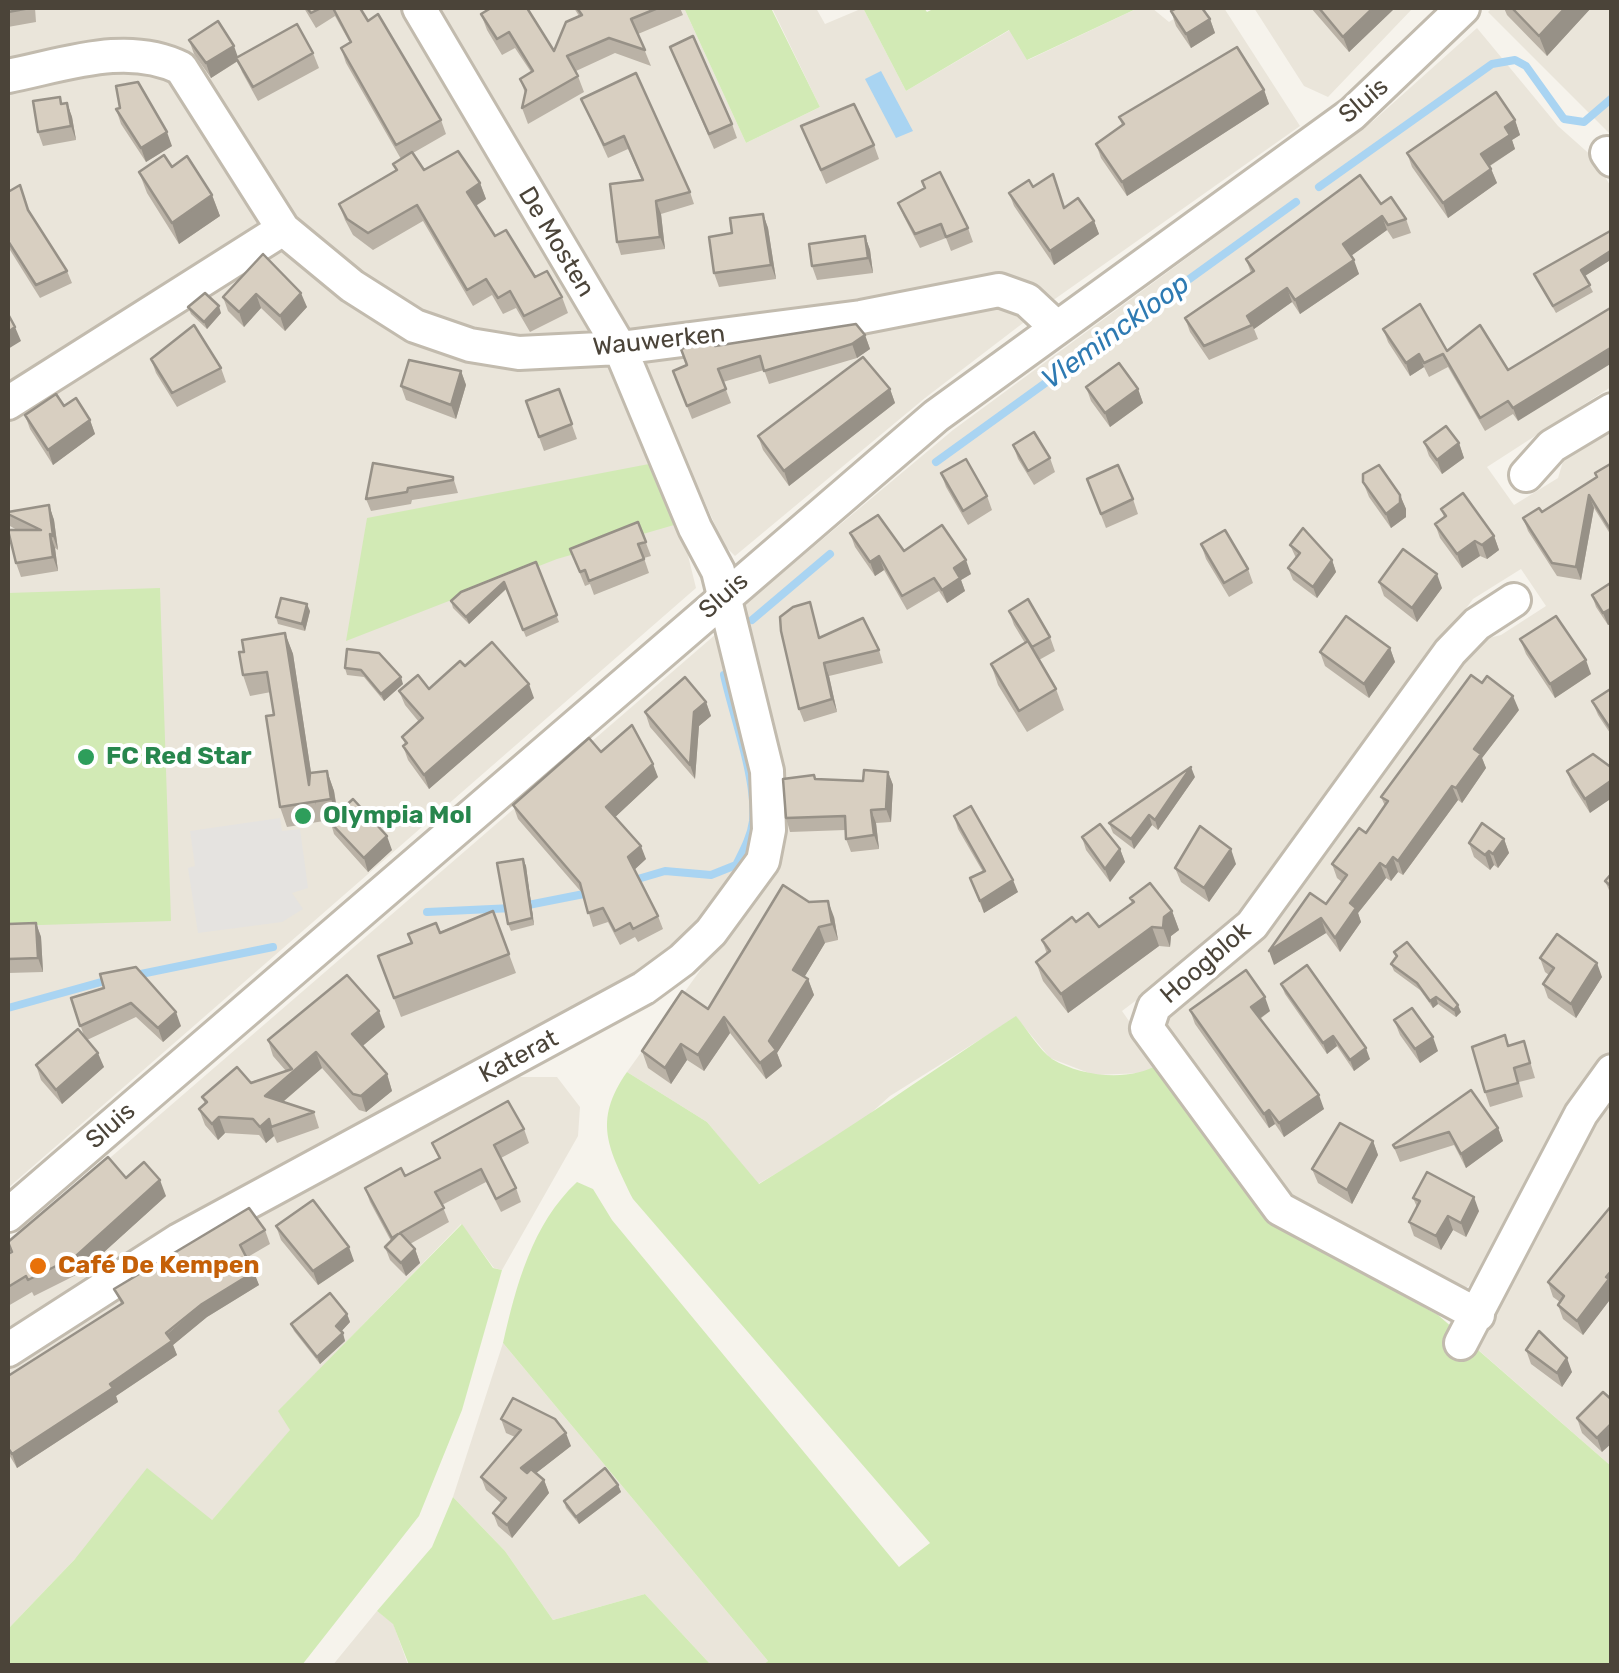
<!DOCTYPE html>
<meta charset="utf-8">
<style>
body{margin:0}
#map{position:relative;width:1619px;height:1673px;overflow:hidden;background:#f6f3ec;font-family:Rubik,sans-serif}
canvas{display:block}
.frame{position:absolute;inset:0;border:10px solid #4b4439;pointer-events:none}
</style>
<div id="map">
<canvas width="1619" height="1673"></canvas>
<div class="frame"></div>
</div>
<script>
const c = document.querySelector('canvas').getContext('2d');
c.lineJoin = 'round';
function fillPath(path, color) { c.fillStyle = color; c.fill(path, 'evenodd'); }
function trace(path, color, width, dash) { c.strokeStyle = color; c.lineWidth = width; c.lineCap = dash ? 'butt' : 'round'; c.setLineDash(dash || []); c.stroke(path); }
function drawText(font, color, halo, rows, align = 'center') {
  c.font = font + ' Rubik,sans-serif'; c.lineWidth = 8; c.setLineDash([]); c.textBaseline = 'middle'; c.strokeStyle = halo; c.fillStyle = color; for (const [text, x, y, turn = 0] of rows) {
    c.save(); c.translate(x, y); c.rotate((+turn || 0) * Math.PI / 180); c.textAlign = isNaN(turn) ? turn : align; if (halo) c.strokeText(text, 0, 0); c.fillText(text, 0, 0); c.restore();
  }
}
fillPath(new Path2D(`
 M8 8H404L597 339 552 344 450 330 303 235 183 56 8 61Z
 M434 8H684L746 143 820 107 772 8H816L825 24 863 8 906 91 1010 30 1028 60 1138 8H1152L1169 22 1191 8H1224L1300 126 1052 301 629 332Z
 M1254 8H1413L1328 97 1304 86Z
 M1492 8H1611V135L1488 12Z
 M1477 28 1558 126 1594 158 1611 187V387L1487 467 1514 505 1558 478 1564 458 1611 427 1612 1047 1567 1111 1472 1283 1460 1293 1311 1212 1276 1185 1165 1032 1168 1010 1254 945 1473 642 1501 635 1546 606 1521 569 1473 599 1229 930 1122 1011 1159 1064 1145 1073 1094 1075 1050 1058 1016 1017 890 1096 853 1129 758 1184 707 1122 627 1072 783 855 784 769 744 605 953 430 1373 121Z
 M124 62 165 71 263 220 249 240 8 390V82Z
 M279 245 394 327 591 360 615 369 681 527 696 588 8 1188V420L265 250Z
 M991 300 1024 314 1023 323 925 398 735 556 724 545 642 362 646 351Z
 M723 628 753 764 759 826 751 858 729 896 658 967 8 1332V1246Z
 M512 1077H557L580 1107 578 1136 502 1270 494 1268 461 1224 279 1411 291 1430 212 1520 75 1559 8 1629V1367L158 1269Z
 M1611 1099V1466L1475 1347 1594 1124Z
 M503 1343 768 1661 763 1665H711L645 1594 553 1620 505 1551 453 1497Z
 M377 1611 393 1623 408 1665 332 1666Z`), '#eae5da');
fillPath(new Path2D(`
 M684 8H771L820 107 746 143Z
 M863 8H924L927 12 935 8H1138L1027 60 1009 30 906 91Z
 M649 464 674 525 557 559 346 641 367 518Z
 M160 588 171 921 8 926V593Z
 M1016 1016C1027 1029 1039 1050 1052 1059 1082 1077 1130 1082 1159 1064L1273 1224 1438 1315 1611 1466V1665H763L768 1661 503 1343C516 1286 532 1224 577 1182L593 1189 612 1220 899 1567 930 1543 633 1199C609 1149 592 1122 627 1072L707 1122 759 1184C847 1131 930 1072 1016 1016Z
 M462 1224 493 1268 502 1270 462 1410 419 1516 302 1665H8V1629L75 1559 147 1468 212 1520 290 1430 278 1411Z
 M453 1497 505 1551 553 1620 645 1594 711 1665H409L393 1624 377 1611 432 1547Z`), '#d2eab5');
fillPath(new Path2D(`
 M280 818 282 831 300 829 308 888 292 893 303 909 282 922 198 933 188 868 195 866 190 831Z`), '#e5e3e0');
fillPath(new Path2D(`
 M881 71 913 131 896 138 865 79Z`), '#a9d4f2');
trace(new Path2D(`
 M1319 187 1492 64 1515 60 1526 66 1564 119 1584 122 1612 98
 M936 462 1296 202
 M752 620 830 554
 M631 881 665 871 711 875 736 865C743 851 751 837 753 821 757 780 733 716 724 675
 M427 912 513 908 589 893
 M136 975 273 947
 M8 1008 112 979`), '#a9d4f2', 8);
const minor = new Path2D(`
 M8 76C64 65 127 41 181 68L283 229 352 286 415 326 470 345 519 353 620 348 861 317 999 290 1027 300 1056 327
 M1607 153 1612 160
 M8 403 283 229
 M1526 475 1552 446 1612 410
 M8 1215 936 416 1352 114 1463 8
 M1478 1315 1280 1209 1147 1028 1154 1007 1252 925 1450 652 1477 624 1514 600
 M1461 1343 1581 1114 1612 1071
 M8 1350 179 1240 644 988 682 960 711 932 763 861 769 830 767 771 718 571 695 528 620 348 419 8`);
trace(minor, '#c2bbae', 38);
trace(minor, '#fff', 32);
fillPath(new Path2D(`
 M8 8H35L36 22 8 27Z
 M304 8H360L368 21 441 120 446 134 413 153 424 170 480 183 486 199 476 206 495 236 535 277 562 297 568 313 530 332 516 308 503 314 492 295 473 306 423 221 373 250 353 235 345 220 339 204 396 171 393 164 401 159 346 63 341 48 350 43 335 16 316 28Z
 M574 8H680L683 15 638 34 651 66 615 53 576 71 584 92 528 124 522 108 525 93 520 79 531 72 515 48 502 55 487 30 481 14 554 51 579 16Z
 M1311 8H1395L1349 52Z
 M1504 8H1591L1547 56 1507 15Z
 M1171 11 1210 19 1215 33 1191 48 1176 26Z
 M189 40 238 57 313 53 319 68 258 101 242 72 238 61 211 78 194 54Z
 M670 47 732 124 737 138 714 149Z
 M1264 90 1269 104 1127 196 1101 158 1096 144 1122 125 1119 117Z
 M581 99 690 192 694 204 661 214 665 249 621 255 617 242 642 180 628 149 608 158Z
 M67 103 72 117 76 140 43 146 38 132 62 104Z
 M116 109 172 146 146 162 121 124Z
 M1515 120 1520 135 1512 140 1515 149 1490 166 1497 183 1448 218 1412 167 1407 153Z
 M801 126 874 145 879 159 826 184Z
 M172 167 212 195 220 216 179 244 147 193 139 172Z
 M1033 187 1065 208 1094 221 1099 234 1054 265 1014 206 1009 193Z
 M8 192 29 212 67 271 72 283 40 298 10 250 8 252Z
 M898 203 968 228 973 242 951 251 946 238 920 248 904 217Z
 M1381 204 1406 219 1411 233 1393 239 1387 230 1351 256 1359 274 1300 314 1292 302 1254 329 1258 339 1209 360 1190 332 1185 318 1251 273 1246 259Z
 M763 214 768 228 776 279 719 287 714 273Z
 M865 236 870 250 873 273 817 280 812 266Z
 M263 254 307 307 285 331 261 308 244 327 228 311 223 297Z
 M1612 259 1585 276 1593 292 1556 313 1534 274Z
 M188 307 221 313 207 329 191 314Z
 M1383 329 1508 370 1518 421 1513 414 1485 431 1448 367 1429 377 1424 367 1410 376 1388 342Z
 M865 335 870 349 857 358 769 384 764 370 723 382 731 403 692 419 673 371 687 365 715 346Z
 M151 359 221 368 226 382 177 407 156 373Z
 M461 371 466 385 456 419 406 400 401 386Z
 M1086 387 1138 389 1143 403 1110 427 1091 401Z
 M559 389 577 439 544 451 526 401Z
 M890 389 895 403 789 486 763 450 758 436Z
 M64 406 90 420 95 434 53 465 30 429 25 415Z
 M1424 442 1459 443 1464 458 1442 474 1429 456Z
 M1013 445 1050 458 1055 472 1034 485 1018 459Z
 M373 463 453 477 458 493 412 500 411 504 371 511 366 499Z
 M1612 463V537L1594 508 1581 580 1557 576 1528 531 1523 518 1542 512 1597 477Z
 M941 473 987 496 992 510 968 525 946 487Z
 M1087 479 1133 499 1138 514 1106 528Z
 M1363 482 1400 495 1406 509V517L1391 528 1369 497Z
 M49 505 54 520 58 550 55 548 58 571 21 577 16 563 17 530 10 526 8 521V512Z
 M1441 509 1494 536 1499 550 1487 559 1480 556 1462 568 1440 538 1435 524 1444 517Z
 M638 522 651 556 644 558 649 573 594 595 590 584 585 586 570 549Z
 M850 533 971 574 961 580 965 591 947 603 939 591 907 610 884 570 875 576 855 547Z
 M1201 544 1248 569 1253 583 1229 597 1206 559Z
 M1290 545 1332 560 1336 572 1317 598 1293 580 1288 568 1296 558Z
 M536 562 559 622 526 637 506 589 469 624 453 608 451 601Z
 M1379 582 1442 588 1417 622 1384 596Z
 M1612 582V623L1608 625 1596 607 1592 595Z
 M810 602 820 638 879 650 883 663 829 676 837 712 804 722 799 709Z
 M310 611 305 631 278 624 276 617Z
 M1009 611 1050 637 1055 651 1039 660 1056 689 1064 710 1027 732 998 685 991 664 1025 643 1014 625Z
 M285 633 293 654 311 773 327 771 334 791 338 813 392 850 368 872 334 834 330 820 287 827 280 807 274 715 271 692 250 696 243 675 244 652Z
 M1520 639 1591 674 1555 698 1526 654Z
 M1390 648 1395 662 1369 698 1325 666 1320 652Z
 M347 649 403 684 384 701 364 677 347 675 345 668Z
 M465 666 534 698 429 789 408 760 403 746 405 744 402 737 419 722 405 705 399 691 429 689Z
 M1612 688V736L1598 715 1592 701Z
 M706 702 711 716 699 726 695 779 650 727 645 712Z
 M1519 710 1482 758 1486 768 1462 803 1458 800 1403 875 1398 872 1391 881 1386 878 1358 913 1361 922 1340 952 1326 933 1274 965 1326 904 1342 882 1337 878 1332 864 1366 833 1385 806 1381 797Z
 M601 752 658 777 615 817 646 859 634 870 658 916 663 929 638 942 635 937 620 945 608 922 593 927 583 894 518 819 513 805Z
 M1593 754 1590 813 1572 785 1567 771Z
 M888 772 893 785 891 822 876 823 879 849 851 852 846 839 845 830 790 832 786 818 816 779 863 781Z
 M1195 777 1158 830 1152 825 1134 849 1113 833 1109 823Z
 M954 816 1018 892 984 913 970 878 983 872 958 829Z
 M1082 837 1120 849 1125 862 1110 882 1086 850Z
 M1504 839 1509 853 1498 868 1494 865 1490 870 1474 857 1469 843Z
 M523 859 526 866 534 925 511 931 508 924Z
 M1236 864 1209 902 1181 882 1175 868Z
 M1612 873V897L1605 881Z
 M1130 898 1172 911 1179 930 1171 936 1170 947 1159 946 1068 1013 1043 981 1036 962 1047 954 1042 940 1076 922 1099 927 1132 903Z
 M493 911 516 973 401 1017 378 956Z
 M834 917 838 940 825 943 804 977 808 979 814 995 777 1053 782 1066 766 1079 730 1033 704 1071 687 1060 671 1084 648 1068 642 1051 708 1009Z
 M36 923 41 937 43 972 8 973V924Z
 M1394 952 1461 1012 1456 1017 1438 1004 1433 1008 1420 990 1394 971 1391 964 1396 958Z
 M1540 958 1602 977 1576 1018 1548 998 1543 984 1549 975 1545 972Z
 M1281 984 1370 1059 1354 1071 1337 1046 1327 1054 1285 994Z
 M104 988 181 1026 163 1042 136 1017 87 1040 104 1067 62 1104 41 1080 36 1065 84 1036 71 998Z
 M1190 1010 1270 1011 1260 1019 1324 1109 1284 1137 1275 1124 1269 1128 1195 1024Z
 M1394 1020 1438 1051 1420 1063 1400 1035Z
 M385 1027 362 1046 387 1074 392 1091 366 1112 359 1110 322 1068 283 1102 314 1112 319 1128 277 1143 274 1136 266 1143 259 1135 225 1133 218 1140 205 1125 199 1109 205 1104 202 1097 286 1071 273 1056 268 1040Z
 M1524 1041 1535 1078 1519 1082 1523 1097 1490 1107 1485 1092 1509 1045Z
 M1471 1090 1498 1128 1503 1141 1466 1168 1454 1145 1400 1162 1393 1145Z
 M524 1129 529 1143 501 1158 516 1188 521 1202 501 1212 486 1182 442 1205 449 1222 410 1244 415 1249 420 1263 406 1276 390 1260 385 1247 391 1241 370 1202 365 1188 405 1176 439 1159 432 1143Z
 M1373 1141 1378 1155 1352 1204 1318 1183 1312 1169Z
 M126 1178 166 1196 82 1272 34 1296 32 1292 8 1306V1254L10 1253 8 1245Z
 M1413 1198 1479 1211 1466 1237 1453 1230 1441 1250 1414 1236 1409 1222 1417 1207Z
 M1612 1205V1297L1583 1335 1563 1319 1558 1305 1560 1302 1553 1297 1548 1282Z
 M276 1226 354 1261 318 1285 281 1240Z
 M265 1230 270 1244 246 1258 259 1285 207 1317 173 1345 177 1355 116 1396 118 1402 17 1468 8 1453V1376L121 1304 114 1289Z
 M347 1314 350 1322 341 1331 345 1341 320 1364 294 1331 291 1324Z
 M1526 1350 1572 1372 1562 1387 1531 1364Z
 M1603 1392 1602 1452 1582 1433 1577 1418Z
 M501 1419 571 1446 536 1473 544 1480 549 1493 512 1538 498 1526 493 1513 501 1503 486 1490 481 1477 515 1437 506 1433Z
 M618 1485 621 1492 579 1524 566 1508 564 1501Z`), '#bab2a6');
fillPath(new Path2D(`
 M1373 8H1395L1349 52 1343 37Z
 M1565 8H1591L1547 56 1539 36Z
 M1210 19 1215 33 1191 48 1186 34Z
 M234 46 239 60 211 78 206 63Z
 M1264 90 1269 104 1127 196 1122 182Z
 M67 103 72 117 76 140 71 126Z
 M1515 120 1520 135 1512 140 1515 149 1486 168 1481 154 1505 127Z
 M167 132 172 146 146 162 141 148Z
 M1491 169 1497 183 1448 218 1443 203Z
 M480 183 486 199 472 208 467 192Z
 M212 195 220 216 179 244 172 223Z
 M656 201 661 214 665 249 660 237Z
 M763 214 768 228 776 279 771 265Z
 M1382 216 1387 230 1348 258 1343 244Z
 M1094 221 1099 234 1054 265 1050 251Z
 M865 236 870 250 873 273 868 258Z
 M1612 250V259L1583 277 1581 270Z
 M1354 260 1359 274 1300 314 1295 300Z
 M1287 288 1292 302 1254 329 1247 316Z
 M301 293 307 307 285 331 280 316Z
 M256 294 261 308 244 327 239 312Z
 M219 306 221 313 207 329 204 322Z
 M15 327 21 341 8 349V332Z
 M865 335 870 349 857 358 852 344Z
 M1612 347V363L1518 421 1513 408Z
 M1419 354 1424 367 1410 376 1406 363Z
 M461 371 466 385 456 419 451 405Z
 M890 389 895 403 789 486 784 471Z
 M1138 389 1143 403 1110 427 1105 413Z
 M90 420 95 434 53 465 48 450Z
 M1459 443 1464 458 1442 474 1437 460Z
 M1400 495 1406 509V517L1391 528 1386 514Z
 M1589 495 1594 508 1581 580 1576 567Z
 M49 505 54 520 58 550 53 536Z
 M50 534 55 548 58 571 53 557Z
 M1494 536 1499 550 1487 559 1482 545Z
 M1475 541 1480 556 1462 568 1457 554Z
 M879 556 884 570 875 576 870 562Z
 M966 560 971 574 961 580 965 591 947 603 942 590 954 568Z
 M1332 560 1336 572 1317 598 1313 587Z
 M1437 574 1442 588 1417 622 1412 608Z
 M504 582 506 589 469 624 466 617Z
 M307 604 310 611 305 631 302 624Z
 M1612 608V623L1608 625 1603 613Z
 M285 633 293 654 316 805 309 785Z
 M1390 648 1395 662 1369 698 1364 684Z
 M1586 660 1591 674 1555 698 1550 684Z
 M824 663 829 676 837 712 832 699Z
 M401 677 403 684 384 701 381 694Z
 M529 684 534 698 429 789 424 775Z
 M1513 696 1519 710 1482 758 1486 768 1462 803 1456 788 1474 749Z
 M706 702 711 716 699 726 695 779 690 765 694 712Z
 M653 764 658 777 611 821 606 807Z
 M1191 767 1195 777 1158 830 1155 820Z
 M327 771 334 791 338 819 331 799Z
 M888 772 893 785 891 822 886 809Z
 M1612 780V798L1590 813 1585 799Z
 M1452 786 1458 800 1403 875 1398 861Z
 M871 810 876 823 879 849 874 835Z
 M1149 815 1152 825 1134 849 1131 839Z
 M387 836 392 850 368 872 364 858Z
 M1504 839 1509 853 1498 868 1493 854Z
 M641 846 646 859 633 871 628 857Z
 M1120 849 1125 862 1110 882 1105 869Z
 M1231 849 1236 864 1209 902 1204 888Z
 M1489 851 1494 865 1490 870 1485 855Z
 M1393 857 1398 872 1391 881 1386 867Z
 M523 859 526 866 534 925 532 918Z
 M1380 863 1386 878 1358 913 1361 922 1340 952 1335 938 1350 903Z
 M1013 880 1018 892 984 913 980 901Z
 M828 901 834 917 838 940 832 924Z
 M1172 911 1179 930 1171 936 1170 947 1163 928 1164 917Z
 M1321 918 1326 933 1274 965 1269 951Z
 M36 923 41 937 43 972 38 958Z
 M819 927 825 943 799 986 793 970Z
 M1152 927 1159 946 1068 1013 1061 994Z
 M1597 963 1602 977 1576 1018 1571 1004Z
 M808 979 814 995 777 1053 782 1066 766 1079 760 1063 769 1041Z
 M1265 997 1270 1011 1256 1021 1251 1007Z
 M1436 997 1438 1004 1433 1008 1430 1001Z
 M1458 1005 1461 1012 1456 1017 1454 1010Z
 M379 1011 385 1027 358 1050 352 1034Z
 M176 1012 181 1026 163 1042 158 1028Z
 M724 1017 730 1033 704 1071 698 1055Z
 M1333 1036 1337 1046 1327 1054 1323 1043Z
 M1433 1037 1438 1051 1420 1063 1415 1049Z
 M681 1044 687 1060 671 1084 665 1068Z
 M1366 1048 1370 1059 1354 1071 1350 1060Z
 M316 1052 322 1068 271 1112 265 1096Z
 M98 1053 104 1067 62 1104 56 1090Z
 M387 1074 392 1091 366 1112 361 1096Z
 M1319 1095 1324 1109 1284 1137 1279 1123Z
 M1269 1110 1275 1124 1269 1128 1264 1114Z
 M219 1117 225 1133 218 1140 212 1124Z
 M269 1119 274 1136 266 1143 260 1127Z
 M1498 1128 1503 1141 1466 1168 1461 1154Z
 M1373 1141 1378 1155 1352 1204 1347 1190Z
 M160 1180 166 1196 82 1272 76 1256Z
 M1474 1197 1479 1211 1466 1237 1461 1223Z
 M1448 1216 1453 1230 1441 1250 1436 1236Z
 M349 1247 354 1261 318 1285 313 1271Z
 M415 1249 420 1263 406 1276 401 1263Z
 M1612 1270V1297L1583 1335 1577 1321Z
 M254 1272 259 1285 207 1317 173 1345 177 1355 116 1396 118 1402 17 1468 12 1454 110 1384 202 1304Z
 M347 1314 350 1322 339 1334 336 1326Z
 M343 1333 345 1341 320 1364 317 1357Z
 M1567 1358 1572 1372 1562 1387 1557 1373Z
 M1612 1423V1443L1602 1452 1597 1438Z
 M566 1433 571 1446 526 1481 521 1468Z
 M544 1480 549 1493 512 1538 507 1525Z
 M618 1485 621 1492 579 1524 576 1517Z`), '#979187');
const building = new Path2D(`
 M8 8H30L8 12Z
 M307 8H321L311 13Z
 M333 8H360L368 21 378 14 441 120 396 145 341 48 351 42Z
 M491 8H527L554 51 566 22 582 15 577 8H658L631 19 645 50 609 38 567 56 578 76 522 108 526 90 520 79 533 71 509 32 497 39 481 14Z
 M1177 8H1202L1210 19 1186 34 1171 11Z
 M1319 8H1373L1343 37Z
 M1512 8H1565L1539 36Z
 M218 21 234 46 206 63 189 40Z
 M297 24 313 53 253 87 236 58Z
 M693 36 732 124 709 134 670 47Z
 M1237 47 1264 90 1122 182 1096 144 1124 124 1119 117Z
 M636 73 690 192 656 201 660 237 617 242 610 184 643 180 624 136 604 145 581 99Z
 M138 82 167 132 141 148 116 109 120 108 116 86Z
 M1496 92 1515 120 1505 127 1510 135 1481 154 1491 169 1443 203 1407 153Z
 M60 97 61 104 67 103 71 126 38 132 33 101Z
 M854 104 874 145 821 170 801 126Z
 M458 151 480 183 467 192 495 236 506 230 535 277 547 271 562 297 524 316 510 291 498 298 486 279 467 290 417 205 368 233 347 219 339 204 397 170 393 164 412 152 424 170Z
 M164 155 172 167 187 156 212 195 172 223 139 172Z
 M940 172 968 228 946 237 941 224 915 234 898 203 925 188 922 181Z
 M1053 174 1064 208 1078 198 1094 221 1050 251 1009 193 1029 180 1033 187Z
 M1360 175 1381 204 1391 197 1406 219 1388 225 1382 216 1343 244 1354 260 1295 300 1287 288 1247 316 1252 325 1204 346 1185 318 1254 271 1246 259Z
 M20 185 28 210 67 271 36 285 8 241V192Z
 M763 214 771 265 714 273 709 237 732 233 730 218Z
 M1612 230V250L1581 270 1590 285 1553 306 1534 274Z
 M865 236 868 258 812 266 809 244Z
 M263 254 301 293 280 316 256 294 239 312 223 297Z
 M205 293 219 306 204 322 188 307Z
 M1420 304 1447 351 1480 325 1508 370 1612 307V347L1513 408 1508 401 1480 418 1443 354 1424 363 1419 354 1406 363 1383 329Z
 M8 314 15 327 8 332Z
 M856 324 865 335 852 344 764 371 760 356 718 369 726 389 687 406 673 371 687 365 681 349 692 345 714 342 715 346Z
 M194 325 221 368 172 393 151 359Z
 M863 357 890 389 784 471 758 436Z
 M409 360 461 371 451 405 401 386Z
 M1119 363 1138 389 1105 413 1086 387Z
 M559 389 572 424 539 437 526 401Z
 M56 394 64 406 76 398 90 420 48 450 25 415Z
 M1446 426 1459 443 1437 460 1424 442Z
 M1034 432 1050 458 1028 471 1013 445Z
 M966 459 987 496 963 511 941 473Z
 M373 463 453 477V480L408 488 407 492 366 499Z
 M1612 463V529H1610L1589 495 1576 567 1552 563 1523 518 1539 508 1542 512 1597 477 1595 473Z
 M1118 465 1133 499 1101 514 1087 479Z
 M1379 465 1400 495V503L1386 514 1363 482V474Z
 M1463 493 1494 536 1482 545 1475 541 1457 554 1435 524 1446 516 1441 509Z
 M49 505 53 536 50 534 53 557 16 563 8 530H41L8 514V512Z
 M878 515 904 551 942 525 966 560 954 568 960 578 942 590 934 578 902 596 879 556 870 562 850 533Z
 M638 522 646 542 638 544 644 559 589 581 585 570 580 572 570 549Z
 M1303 528 1332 560 1313 587 1288 568 1300 553 1290 545Z
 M1225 530 1248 569 1224 583 1201 544Z
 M1403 549 1437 574 1412 608 1379 582Z
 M536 562 557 615 523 630 504 582 466 617 451 601 461 592Z
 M1612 582V608L1603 613 1592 595Z
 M281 598 307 604 302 624 276 617Z
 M1028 599 1050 637 1032 647 1009 611Z
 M810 602 819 638 863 618 879 650 824 663 832 699 799 709 781 631 780 617 793 607Z
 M1346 616 1390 648 1364 684 1320 652Z
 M1556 616 1586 660 1550 684 1520 639Z
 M285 633 309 785 310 773 327 771 331 799 280 807 266 716 274 715 267 672 243 675 239 652H244L242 640Z
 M1028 641 1056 689 1019 711 991 664Z
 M492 642 529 684 424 775 403 746 407 743 402 737 423 718 399 691 418 675 429 689 460 661 465 666Z
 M347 649 379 653 401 677 381 694 361 670 345 668Z
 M1471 675 1482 683 1487 676 1513 696 1474 749 1481 754 1456 788 1452 786 1398 861 1393 857 1386 867 1380 863 1350 903 1356 908 1335 938 1321 918 1269 951 1310 893 1326 904 1347 875 1332 864 1359 828 1366 833 1388 801 1381 797Z
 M685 677 706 702 694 712 690 765 645 712Z
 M1612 688V727L1610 728 1592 701Z
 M632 725 653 764 606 807 641 846 628 857 658 916 633 929 630 923 615 931 603 908 588 913 580 883 513 805 589 738 601 752Z
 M1593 754 1612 768V780L1585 799 1567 771Z
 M1191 767 1155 820 1149 815 1131 839 1109 823Z
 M864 770 888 772 886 809 871 810 874 835 846 839 845 816 786 818 783 779 814 775 815 779 863 781Z
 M353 799 387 836 364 858 329 821Z
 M971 806 1013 880 980 901 970 878 985 871 954 816Z
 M1482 823 1504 839 1493 854 1489 851 1485 855 1469 843Z
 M1100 824 1120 849 1105 869 1082 837Z
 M1200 826 1231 849 1204 888 1175 868Z
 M523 859 532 918 508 924 497 863Z
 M1612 873V887L1605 881Z
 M1150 883 1172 911 1164 917 1163 928 1152 927 1061 994 1036 962 1050 951 1042 940 1072 917 1076 922 1088 913 1099 927 1134 902 1130 898Z
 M783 885 809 902 828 901 832 924 819 927 793 970 808 979 769 1041 776 1050 760 1063 724 1017 698 1055 681 1044 665 1068 642 1051 682 991 708 1009Z
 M493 911 509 954 394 998 378 956 412 943 408 934 436 923 440 933Z
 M36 923 38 958 8 959V924Z
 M1557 934 1597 963 1571 1004 1543 984 1554 968 1540 958Z
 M1407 942 1458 1005 1454 1010 1436 997 1430 1001 1417 983 1391 964 1397 956 1394 952Z
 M1307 965 1366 1048 1350 1060 1333 1036 1323 1043 1281 984Z
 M136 967 176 1012 158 1028 131 1003 80 1026 71 998 104 988 100 974Z
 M1246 970 1265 997 1251 1007 1319 1095 1279 1123 1269 1110 1264 1114 1190 1010Z
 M347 975 379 1011 352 1034 387 1074 361 1096 353 1094 316 1052 265 1096 314 1112 271 1127 269 1119 260 1127 253 1119 219 1117 212 1124 199 1109 207 1102 202 1097 237 1067 251 1083 292 1069 268 1040Z
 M1412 1008 1433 1037 1415 1049 1394 1020Z
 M78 1029 98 1053 56 1090 36 1065Z
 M1505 1035 1508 1046 1524 1041 1530 1063 1514 1068 1518 1083 1485 1092 1472 1047Z
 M1471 1090 1498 1128 1461 1154 1449 1132 1395 1148 1393 1145Z
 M508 1101 524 1129 494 1145 516 1188 496 1199 481 1169 435 1192 444 1208 400 1233 415 1249 401 1263 385 1247 398 1234 392 1238 365 1188 401 1168 405 1176 440 1158 432 1143Z
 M1340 1123 1373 1141 1347 1190 1312 1169Z
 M108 1157 126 1178 144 1162 160 1180 76 1256 28 1280 26 1276 8 1287V1254L12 1252 8 1242Z
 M1427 1172 1474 1197 1461 1223 1448 1216 1436 1236 1409 1222 1420 1201 1413 1198Z
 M313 1200 349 1247 313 1271 276 1226Z
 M1612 1205V1270L1606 1277 1609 1279 1577 1321 1558 1305 1564 1296 1548 1282Z
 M249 1208 265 1230 240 1245 254 1272 202 1304 166 1333 172 1341 110 1384 113 1388 12 1454 8 1448V1376L123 1303 114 1289Z
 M330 1293 347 1314 336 1326 343 1333 317 1357 291 1324Z
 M1539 1331 1567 1358 1557 1373 1526 1350Z
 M1603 1392 1612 1400V1423L1597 1438 1577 1418Z
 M513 1398 555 1419 566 1433 521 1468 527 1473 531 1469 544 1480 507 1525 493 1513 506 1498 481 1477 521 1430 501 1419Z
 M605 1468 618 1485 576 1517 564 1501Z`);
fillPath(building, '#d8cfc1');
trace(building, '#979187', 2.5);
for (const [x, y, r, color] of [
 [86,757,10,"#2e9e5b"],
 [303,816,10,"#2e9e5b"],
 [38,1266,10,"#e8710a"]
]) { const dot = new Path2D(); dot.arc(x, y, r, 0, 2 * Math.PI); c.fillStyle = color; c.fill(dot); trace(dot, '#fff', 4); }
drawText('25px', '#4b4439', '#fff', [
 ["Sluis",1364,101,-40],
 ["De Mosten",556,242,59],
 ["Wauwerken",659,341,-6],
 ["Sluis",724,596,-41],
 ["Hoogblok",1206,963,-41],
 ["Katerat",519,1057,-28],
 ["Sluis",111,1126,-41]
]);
drawText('bold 25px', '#27864d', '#fff', [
 ["FC Red Star",106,757],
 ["Olympia Mol",323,816]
], 'left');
drawText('bold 25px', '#c56008', '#fff', [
 ["Café De Kempen",58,1266]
], 'left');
drawText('italic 28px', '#2e7ab2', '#fff', [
 ["Vleminckloop",1116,332,-36]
]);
</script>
